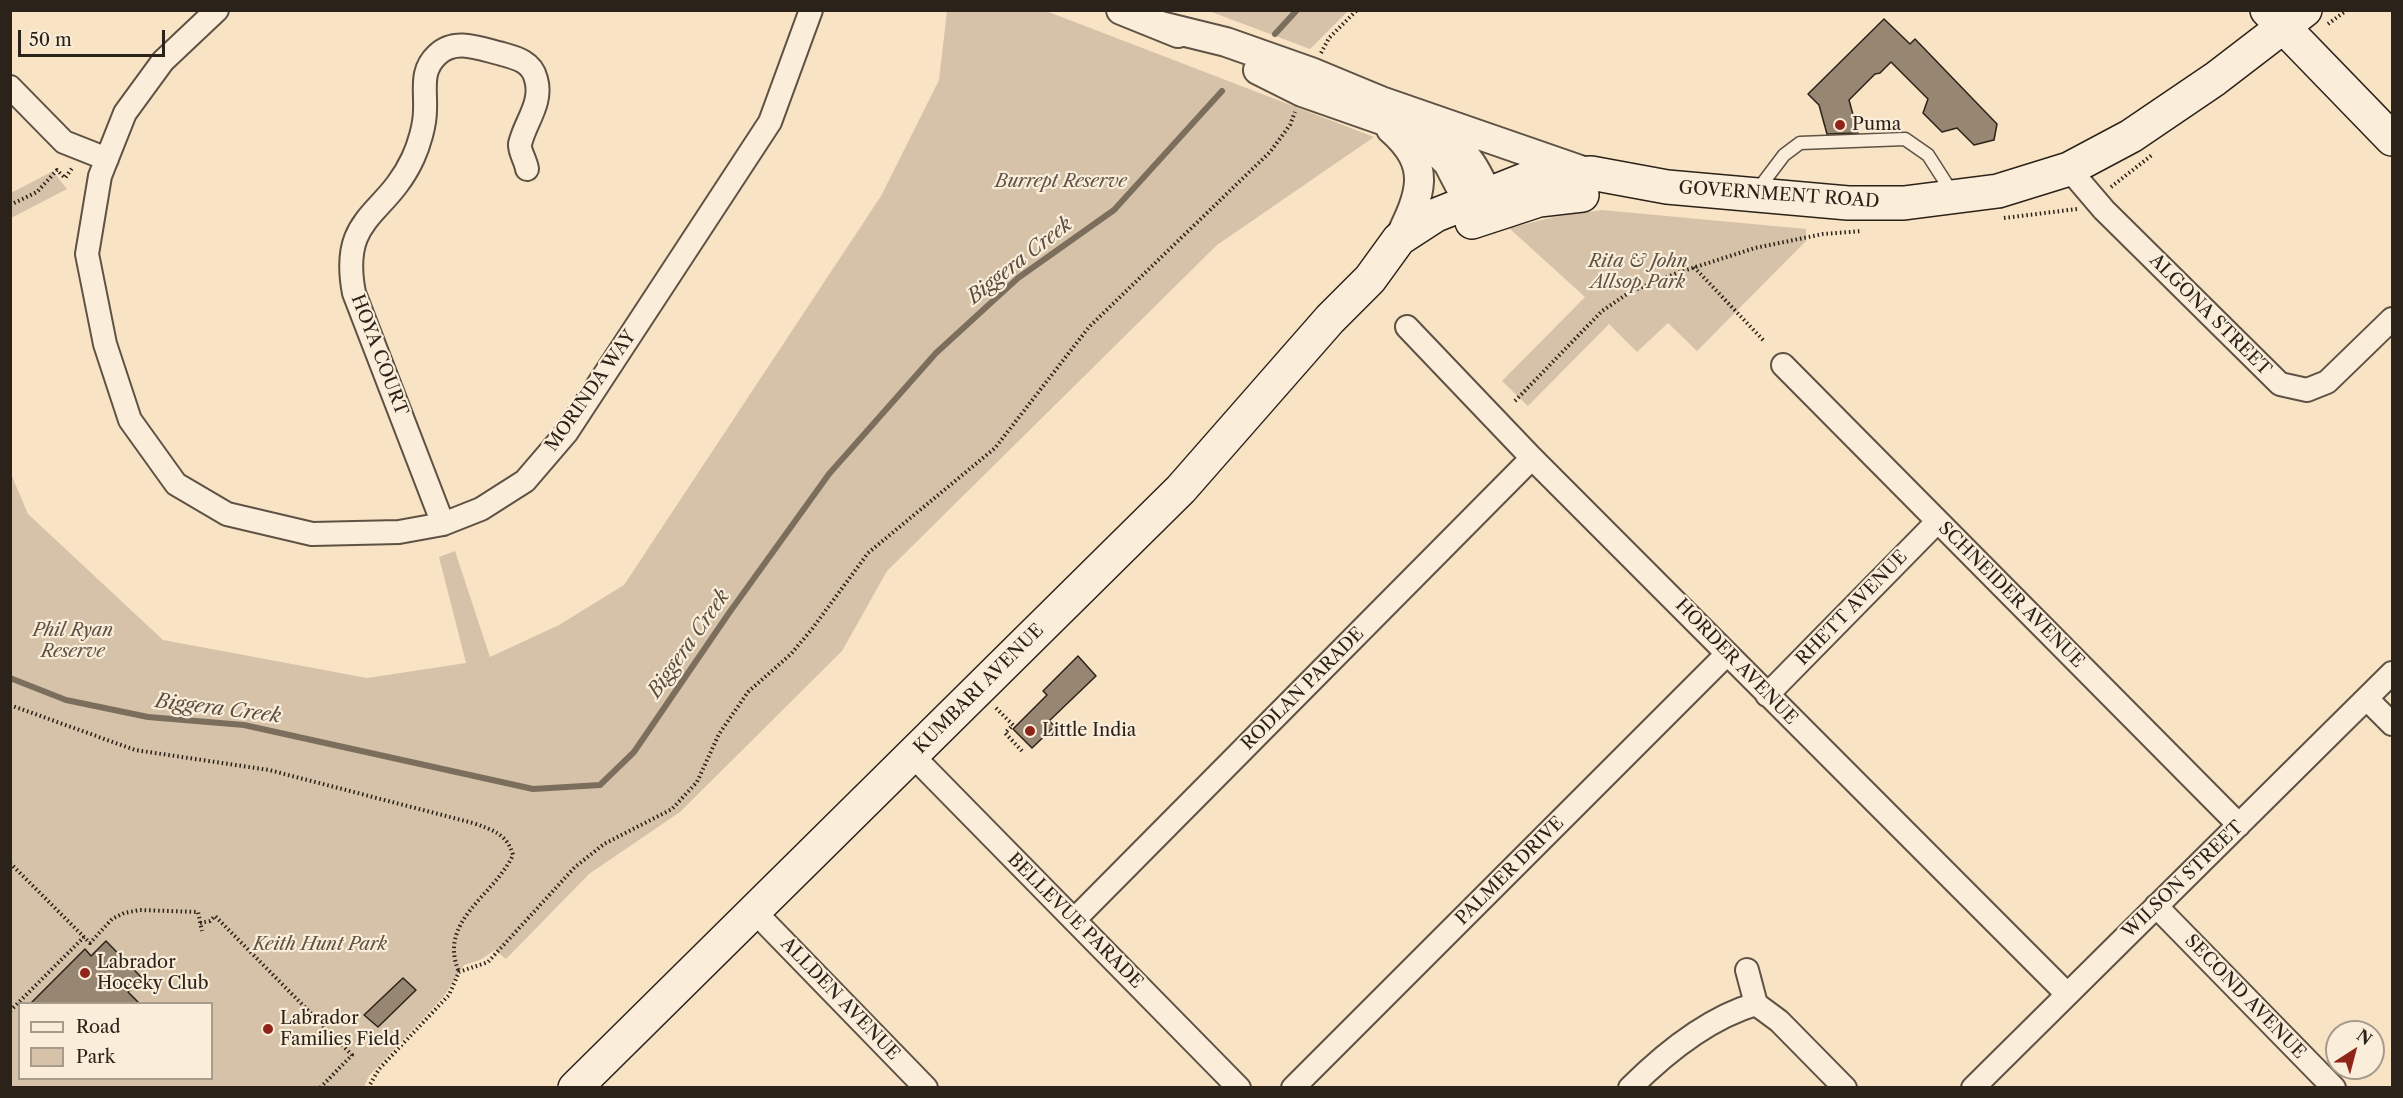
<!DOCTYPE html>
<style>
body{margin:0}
#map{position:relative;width:2403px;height:1098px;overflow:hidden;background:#f8e3c5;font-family:"Libre Caslon Text",serif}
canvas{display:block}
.frame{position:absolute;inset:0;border:12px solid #2b2219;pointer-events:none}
.legend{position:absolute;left:18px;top:1002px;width:195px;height:78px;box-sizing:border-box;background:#faedd9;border:2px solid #a79c8c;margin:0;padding:8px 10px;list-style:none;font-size:18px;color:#2b2219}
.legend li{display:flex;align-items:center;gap:12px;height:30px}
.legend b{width:30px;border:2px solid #a79c8c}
.north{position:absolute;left:2325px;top:1020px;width:60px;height:60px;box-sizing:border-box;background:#faedd9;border:2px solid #a79c8c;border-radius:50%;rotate:36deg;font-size:16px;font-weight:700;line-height:24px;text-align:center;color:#2b2219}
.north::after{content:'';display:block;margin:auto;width:21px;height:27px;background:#8f2418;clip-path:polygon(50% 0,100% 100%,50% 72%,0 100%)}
.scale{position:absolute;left:18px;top:30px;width:147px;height:27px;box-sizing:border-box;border:3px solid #2b2219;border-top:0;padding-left:8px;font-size:18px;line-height:21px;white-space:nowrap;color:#2b2219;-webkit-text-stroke:4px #faedd9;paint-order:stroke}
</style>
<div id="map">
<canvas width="2403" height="1098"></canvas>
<div class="frame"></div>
<ul class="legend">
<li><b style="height:8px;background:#faedd9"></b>Road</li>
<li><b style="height:16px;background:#d5c2a8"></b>Park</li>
</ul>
<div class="north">N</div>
<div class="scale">50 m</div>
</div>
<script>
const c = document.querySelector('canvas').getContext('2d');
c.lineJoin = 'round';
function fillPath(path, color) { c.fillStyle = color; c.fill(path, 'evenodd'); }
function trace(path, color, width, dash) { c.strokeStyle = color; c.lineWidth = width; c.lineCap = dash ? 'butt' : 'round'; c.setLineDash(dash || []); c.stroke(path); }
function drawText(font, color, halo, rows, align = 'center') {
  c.font = font + ' "Libre Caslon Text",serif'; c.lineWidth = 4.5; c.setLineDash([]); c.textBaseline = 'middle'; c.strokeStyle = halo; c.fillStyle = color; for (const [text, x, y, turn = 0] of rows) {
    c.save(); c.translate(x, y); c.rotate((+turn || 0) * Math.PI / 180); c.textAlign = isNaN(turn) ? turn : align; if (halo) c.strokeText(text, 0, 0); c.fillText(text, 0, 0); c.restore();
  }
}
fillPath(new Path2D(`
 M947 11H1046L1374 137 1217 245 887 571 842 651 680 812 589 874 506 959 495 950 480 960 464 965 444 996 369 1076 364 1087H11V474L28 514 163 640 367 678 466 663 439 557 455 551 490 657 559 625 624 585 881 196 939 80ZM20 1004H212V1078H20Z
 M1209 11H1348L1310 49Z
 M53 171 67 189 11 218V193Z
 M1602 210 1806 229V241L1697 351 1668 323 1637 352 1609 324 1528 406 1502 381 1585 297 1509 228 1554 217Z`), '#d5c2a8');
trace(new Path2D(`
 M1275 34 1297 10
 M10 678 66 700 148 717 244 725 533 789 600 785 634 752 729 613 829 474 936 353 1018 278 1114 210 1222 91`), '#7c6e5d', 6);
const building = new Path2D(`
 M1884 19 1910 44 1915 39 1997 124 1994 140 1974 145 1957 128 1942 132 1923 113 1928 99 1891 62 1880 73 1875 74 1849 100 1858 133 1827 134 1819 105 1808 94Z
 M1078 656 1096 676 1049 721 1055 726 1032 748 1013 729 1047 695 1043 691Z
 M106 941 142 978 128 992 140 1004H30L85 949 91 956Z
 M403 978 416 990 378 1027 364 1015Z`);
fillPath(building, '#968672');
trace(building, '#2b2219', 1.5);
const service = new Path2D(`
 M1756 192 1784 155 1800 143 1905 139 1928 155 1953 194`);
const minor = new Path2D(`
 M217 10 163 61 125 113 100 176 87 254 105 344 130 420 176 484 227 514 312 534 399 532 443 524 481 509 525 481 567 432 770 122 811 10
 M10 87 64 142 107 159
 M2069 169 2104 210 2280 384 2307 390 2327 382 2392 319
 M1407 327 1532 458 2067 994
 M1783 365 2239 825
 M443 524 354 293C339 215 386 217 413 158 419 145 425 125 425 110 426 89 420 71 437 55 455 37 481 49 502 54 517 58 532 62 536 79 543 103 525 122 520 144 519 151 526 161 527 169
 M1767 695 1937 522
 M2367 699 2392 724
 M912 755 1239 1088
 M2156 906 2334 1088
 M754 911 926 1088
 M1074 920 1532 458
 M1747 970 1756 1004 1779 1021 1845 1088
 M1293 1088 1727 654
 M1630 1088C1665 1053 1708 1018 1756 1004
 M1973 1088 2392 673`);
const tertiary = new Path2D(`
 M1121 10 1178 33
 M1161 26 1226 42 1311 72 1381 101 1586 172
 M1258 70 1302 92 1399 126 1429 144 1448 163 1477 219
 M1391 129C1433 166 1421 194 1399 239
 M1438 131C1469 149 1482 182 1496 213`);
const secondary = new Path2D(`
 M2267 10 2392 139
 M1472 222 1539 200 1582 195
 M575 1088 1181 489 1330 319 1370 279 1399 239 1436 215 1529 178 1591 173 1667 187 1848 203H1904L1998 191 2069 169 2131 136 2215 79 2305 10`);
trace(service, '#5e5244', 15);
trace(minor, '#5e5244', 26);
trace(tertiary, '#5e5244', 32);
trace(secondary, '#2b2219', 36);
trace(new Path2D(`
 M2328 24 2347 10
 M1321 53 1329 38 1357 10
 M2111 187 2152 155
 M10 205 37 192 57 170 65 178 73 167
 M2004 218 2077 209
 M1694 267 1764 341
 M1515 401 1602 311 1630 292 1677 273 1755 248 1823 234 1862 231
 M10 705 135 750 269 770 473 823C493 830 507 834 513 855 493 897 437 921 459 972
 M996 708 1013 725 1005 733 1024 753
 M10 863 90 943 112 919 124 913 140 910 198 912 202 931
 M200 923 210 921 215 916 352 1055 320 1088
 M10 1011 84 937
 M368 1088 379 1069 449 995 459 972 488 962 575 867 604 844 672 809 697 782 719 734 748 692 791 654 812 629 868 553 995 448 1089 327 1270 152 1290 125 1295 112`), '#2b2219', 4, [1.5, 3]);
trace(service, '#faedd9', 12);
trace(minor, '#faedd9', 22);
trace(tertiary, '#faedd9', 28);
trace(secondary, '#faedd9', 33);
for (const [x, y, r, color] of [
 [1840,125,6,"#8f2418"],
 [1030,731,6,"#8f2418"],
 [85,973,6,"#8f2418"],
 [268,1029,6,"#8f2418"]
]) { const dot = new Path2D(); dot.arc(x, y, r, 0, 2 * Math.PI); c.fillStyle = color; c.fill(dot); trace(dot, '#faedd9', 2); }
drawText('18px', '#2b2219', '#faedd9', [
 ["Puma",1852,125],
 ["Little India",1042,731],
 ["Labrador",97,963],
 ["Hoceky Club",97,984],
 ["Labrador",280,1019],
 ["Families Field",280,1040]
], 'left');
drawText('italic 18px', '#5e5244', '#faedd9', [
 ["Burrept Reserve",1061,182],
 ["Rita & John",1638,262],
 ["Allsop Park",1638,283],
 ["Phil Ryan",73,631],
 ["Reserve",73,652],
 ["Keith Hunt Park",320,945]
]);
drawText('18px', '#2b2219', '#faedd9', [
 ["GOVERNMENT ROAD",1779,195,4],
 ["ALGONA STREET",2210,315,45],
 ["HOYA COURT",379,355,69],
 ["MORINDA WAY",591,391,-55],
 ["SCHNEIDER AVENUE",2011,595,45],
 ["RHETT AVENUE",1852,608,-46],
 ["HORDER AVENUE",1736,662,46],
 ["KUMBARI AVENUE",979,689,-45],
 ["RODLAN PARADE",1303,689,-45],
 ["PALMER DRIVE",1510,871,-45],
 ["WILSON STREET",2183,880,-44],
 ["BELLEVUE PARADE",1075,921,45],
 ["SECOND AVENUE",2245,997,46],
 ["ALLDEN AVENUE",840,999,46]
]);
drawText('italic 20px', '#5a4e41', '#faedd9', [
 ["Biggera Creek",1020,261,-38],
 ["Biggera Creek",689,644,-55],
 ["Biggera Creek",218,709,7]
]);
</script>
